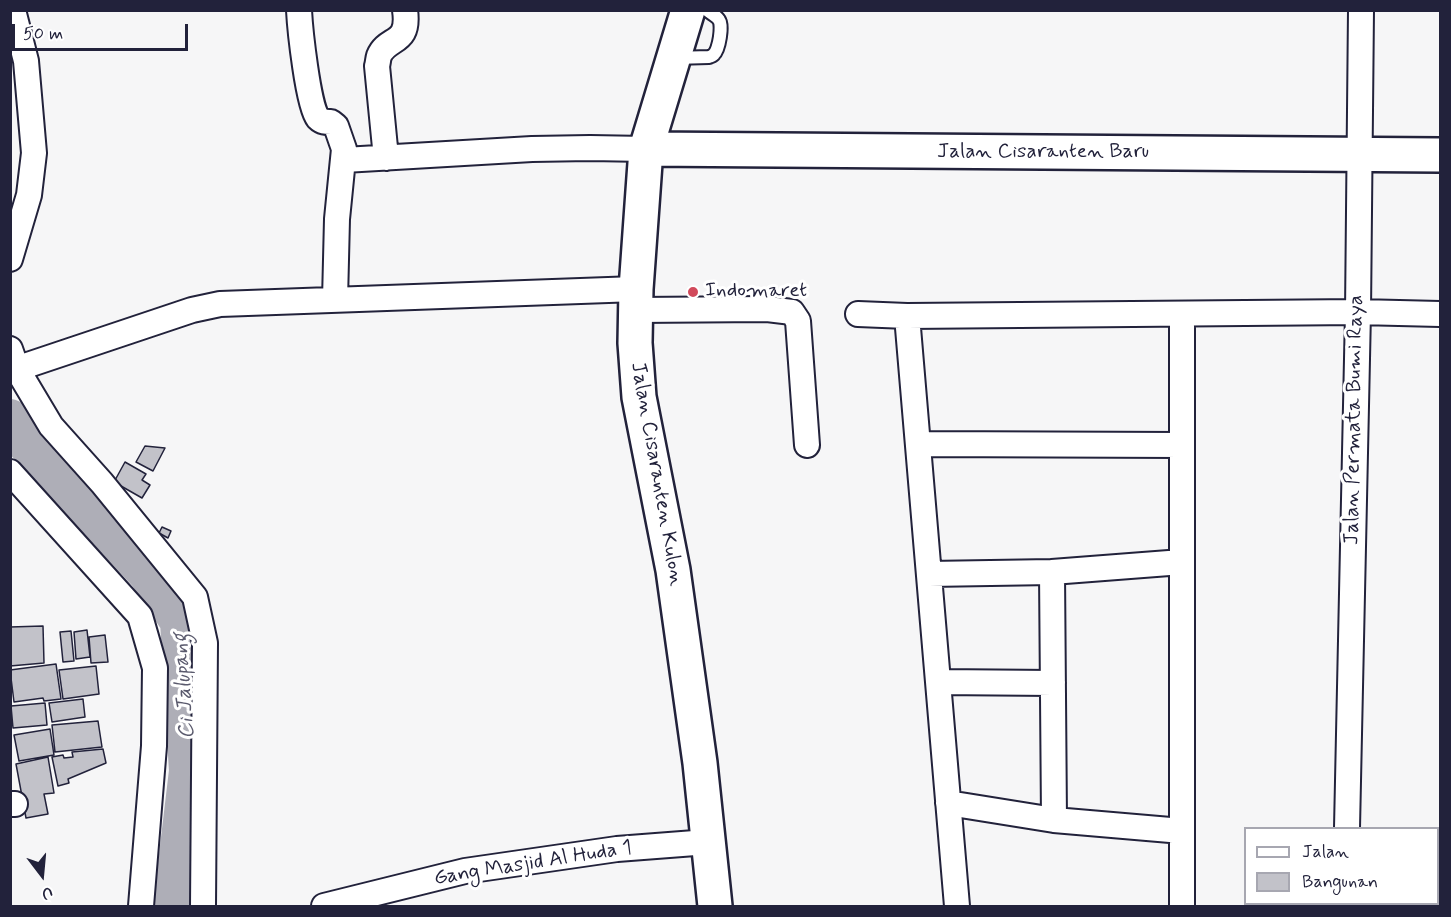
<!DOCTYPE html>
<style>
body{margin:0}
#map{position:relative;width:1451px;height:917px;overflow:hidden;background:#f6f6f7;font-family:Mynerve,sans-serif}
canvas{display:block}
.frame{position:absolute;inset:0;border:12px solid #22223b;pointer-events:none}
.legend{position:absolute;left:1244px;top:827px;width:195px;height:78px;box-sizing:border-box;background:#fff;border:2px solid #a7a7b1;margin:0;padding:8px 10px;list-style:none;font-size:18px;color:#22223b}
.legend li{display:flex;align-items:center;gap:12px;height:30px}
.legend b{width:30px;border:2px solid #a7a7b1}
.north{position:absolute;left:12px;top:845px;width:60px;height:60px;-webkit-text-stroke:4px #fff;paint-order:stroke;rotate:164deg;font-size:16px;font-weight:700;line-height:24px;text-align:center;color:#22223b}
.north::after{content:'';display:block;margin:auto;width:21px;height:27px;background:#22223b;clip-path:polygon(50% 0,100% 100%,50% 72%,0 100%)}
.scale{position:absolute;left:12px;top:24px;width:176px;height:27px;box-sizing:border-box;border:3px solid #22223b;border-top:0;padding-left:8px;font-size:18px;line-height:21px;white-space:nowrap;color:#22223b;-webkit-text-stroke:4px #fff;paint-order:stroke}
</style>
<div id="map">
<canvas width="1451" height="917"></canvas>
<div class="frame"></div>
<ul class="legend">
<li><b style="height:8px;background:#fff"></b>Jalan</li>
<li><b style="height:16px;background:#c2c2c9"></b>Bangunan</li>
</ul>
<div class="north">U</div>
<div class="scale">50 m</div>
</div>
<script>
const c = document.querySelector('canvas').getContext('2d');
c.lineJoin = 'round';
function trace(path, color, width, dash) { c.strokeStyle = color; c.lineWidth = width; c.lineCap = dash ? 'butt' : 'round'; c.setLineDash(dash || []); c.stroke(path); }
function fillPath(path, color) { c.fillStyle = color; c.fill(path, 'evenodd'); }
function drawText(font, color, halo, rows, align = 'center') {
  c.font = font + ' Mynerve,sans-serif'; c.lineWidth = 6; c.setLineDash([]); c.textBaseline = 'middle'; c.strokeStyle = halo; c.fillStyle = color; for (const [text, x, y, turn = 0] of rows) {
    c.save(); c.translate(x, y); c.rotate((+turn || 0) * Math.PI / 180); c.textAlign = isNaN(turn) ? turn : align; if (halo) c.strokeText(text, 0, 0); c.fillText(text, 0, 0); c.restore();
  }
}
trace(new Path2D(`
 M10 420 16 430 149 573 181 621 190 771 174 906`), '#aeaeb7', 42);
const building = new Path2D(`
 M145 446 165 448 153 471 136 462Z
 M125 462 146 474 142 480 150 485 142 498 114 482Z
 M162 527 171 531 168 538 159 533Z
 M43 626 44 663 10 666V627Z
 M87 630 90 657 76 659 74 632Z
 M71 631 74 661 63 662 60 632Z
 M105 635 108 662 91 663 89 637Z
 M56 664 61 699 44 701 43 698 14 702 10 670Z
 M96 666 99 694 63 699 59 670Z
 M83 699 85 717 52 722 49 703Z
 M45 703 47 725 13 728 11 706Z
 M98 721 102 747 55 752 52 725Z
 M50 729 54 755 19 761 14 735Z
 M103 749 106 763 68 779 69 783 58 786 52 757 63 755 64 758 73 757 72 752Z
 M48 757 54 793 44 794 48 814 26 818 16 764Z`);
fillPath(building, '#c2c2c9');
trace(building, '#22223b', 1.5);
const lane = new Path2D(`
 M674 58 709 57C711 56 713 56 714 54 719 50 723 25 719 20 717 16 710 13 707 10`);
const street = new Path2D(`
 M299 10C300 29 308 106 318 118 322 122 326 122 331 122L336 126 344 149 337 219 335 300
 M386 158 377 66C378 63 378 59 379 56 387 36 410 46 405 10
 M344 160 532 149 590 148 646 149
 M10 259 29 195 34 153 26 61 13 10
 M636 310 767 309 792 312 798 321 807 445
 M858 314 907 316
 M10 349 17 369 51 426 102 483 195 597 205 643 203 906
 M10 371 192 310 220 304 636 289
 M918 444 1182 445
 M10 472 140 616 155 668 154 746 141 906
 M929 574 1052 572
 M938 682 1053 683
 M948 803 1054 820 1052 572 1182 562
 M10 804H15
 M1054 820 1182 831
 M1347 828 1358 312 1361 10
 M324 906 465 871 617 849 708 842
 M957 906 907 316 1358 312 1440 314
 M1182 906V314
 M1346 906V904`);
const secondary = new Path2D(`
 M688 10 646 149 636 289 635 343 639 397 673 570 700 763 715 906
 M646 149 1440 155`);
trace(lane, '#22223b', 16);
trace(street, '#22223b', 28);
trace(secondary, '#22223b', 38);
trace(lane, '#fff', 12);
trace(street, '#fff', 24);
trace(secondary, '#fff', 33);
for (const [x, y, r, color] of [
 [693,292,6,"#d1495b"]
]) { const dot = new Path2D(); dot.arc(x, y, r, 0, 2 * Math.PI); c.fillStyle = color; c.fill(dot); trace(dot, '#fff', 2); }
drawText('21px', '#22223b', '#fff', [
 ["Jalan Cisaranten Baru",1043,153],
 ["Jalan Permata Bumi Raya",1355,420,-89],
 ["Jalan Cisaranten Kulon",656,474,80],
 ["Gang Masjid Al Huda 1",533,864,-9]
]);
drawText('21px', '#22223b', '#fff', [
 ["Indomaret",705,292]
], 'left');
drawText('italic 22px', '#5a5a6d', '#fff', [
 ["Ci Jalupang",185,686,-94]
]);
</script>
